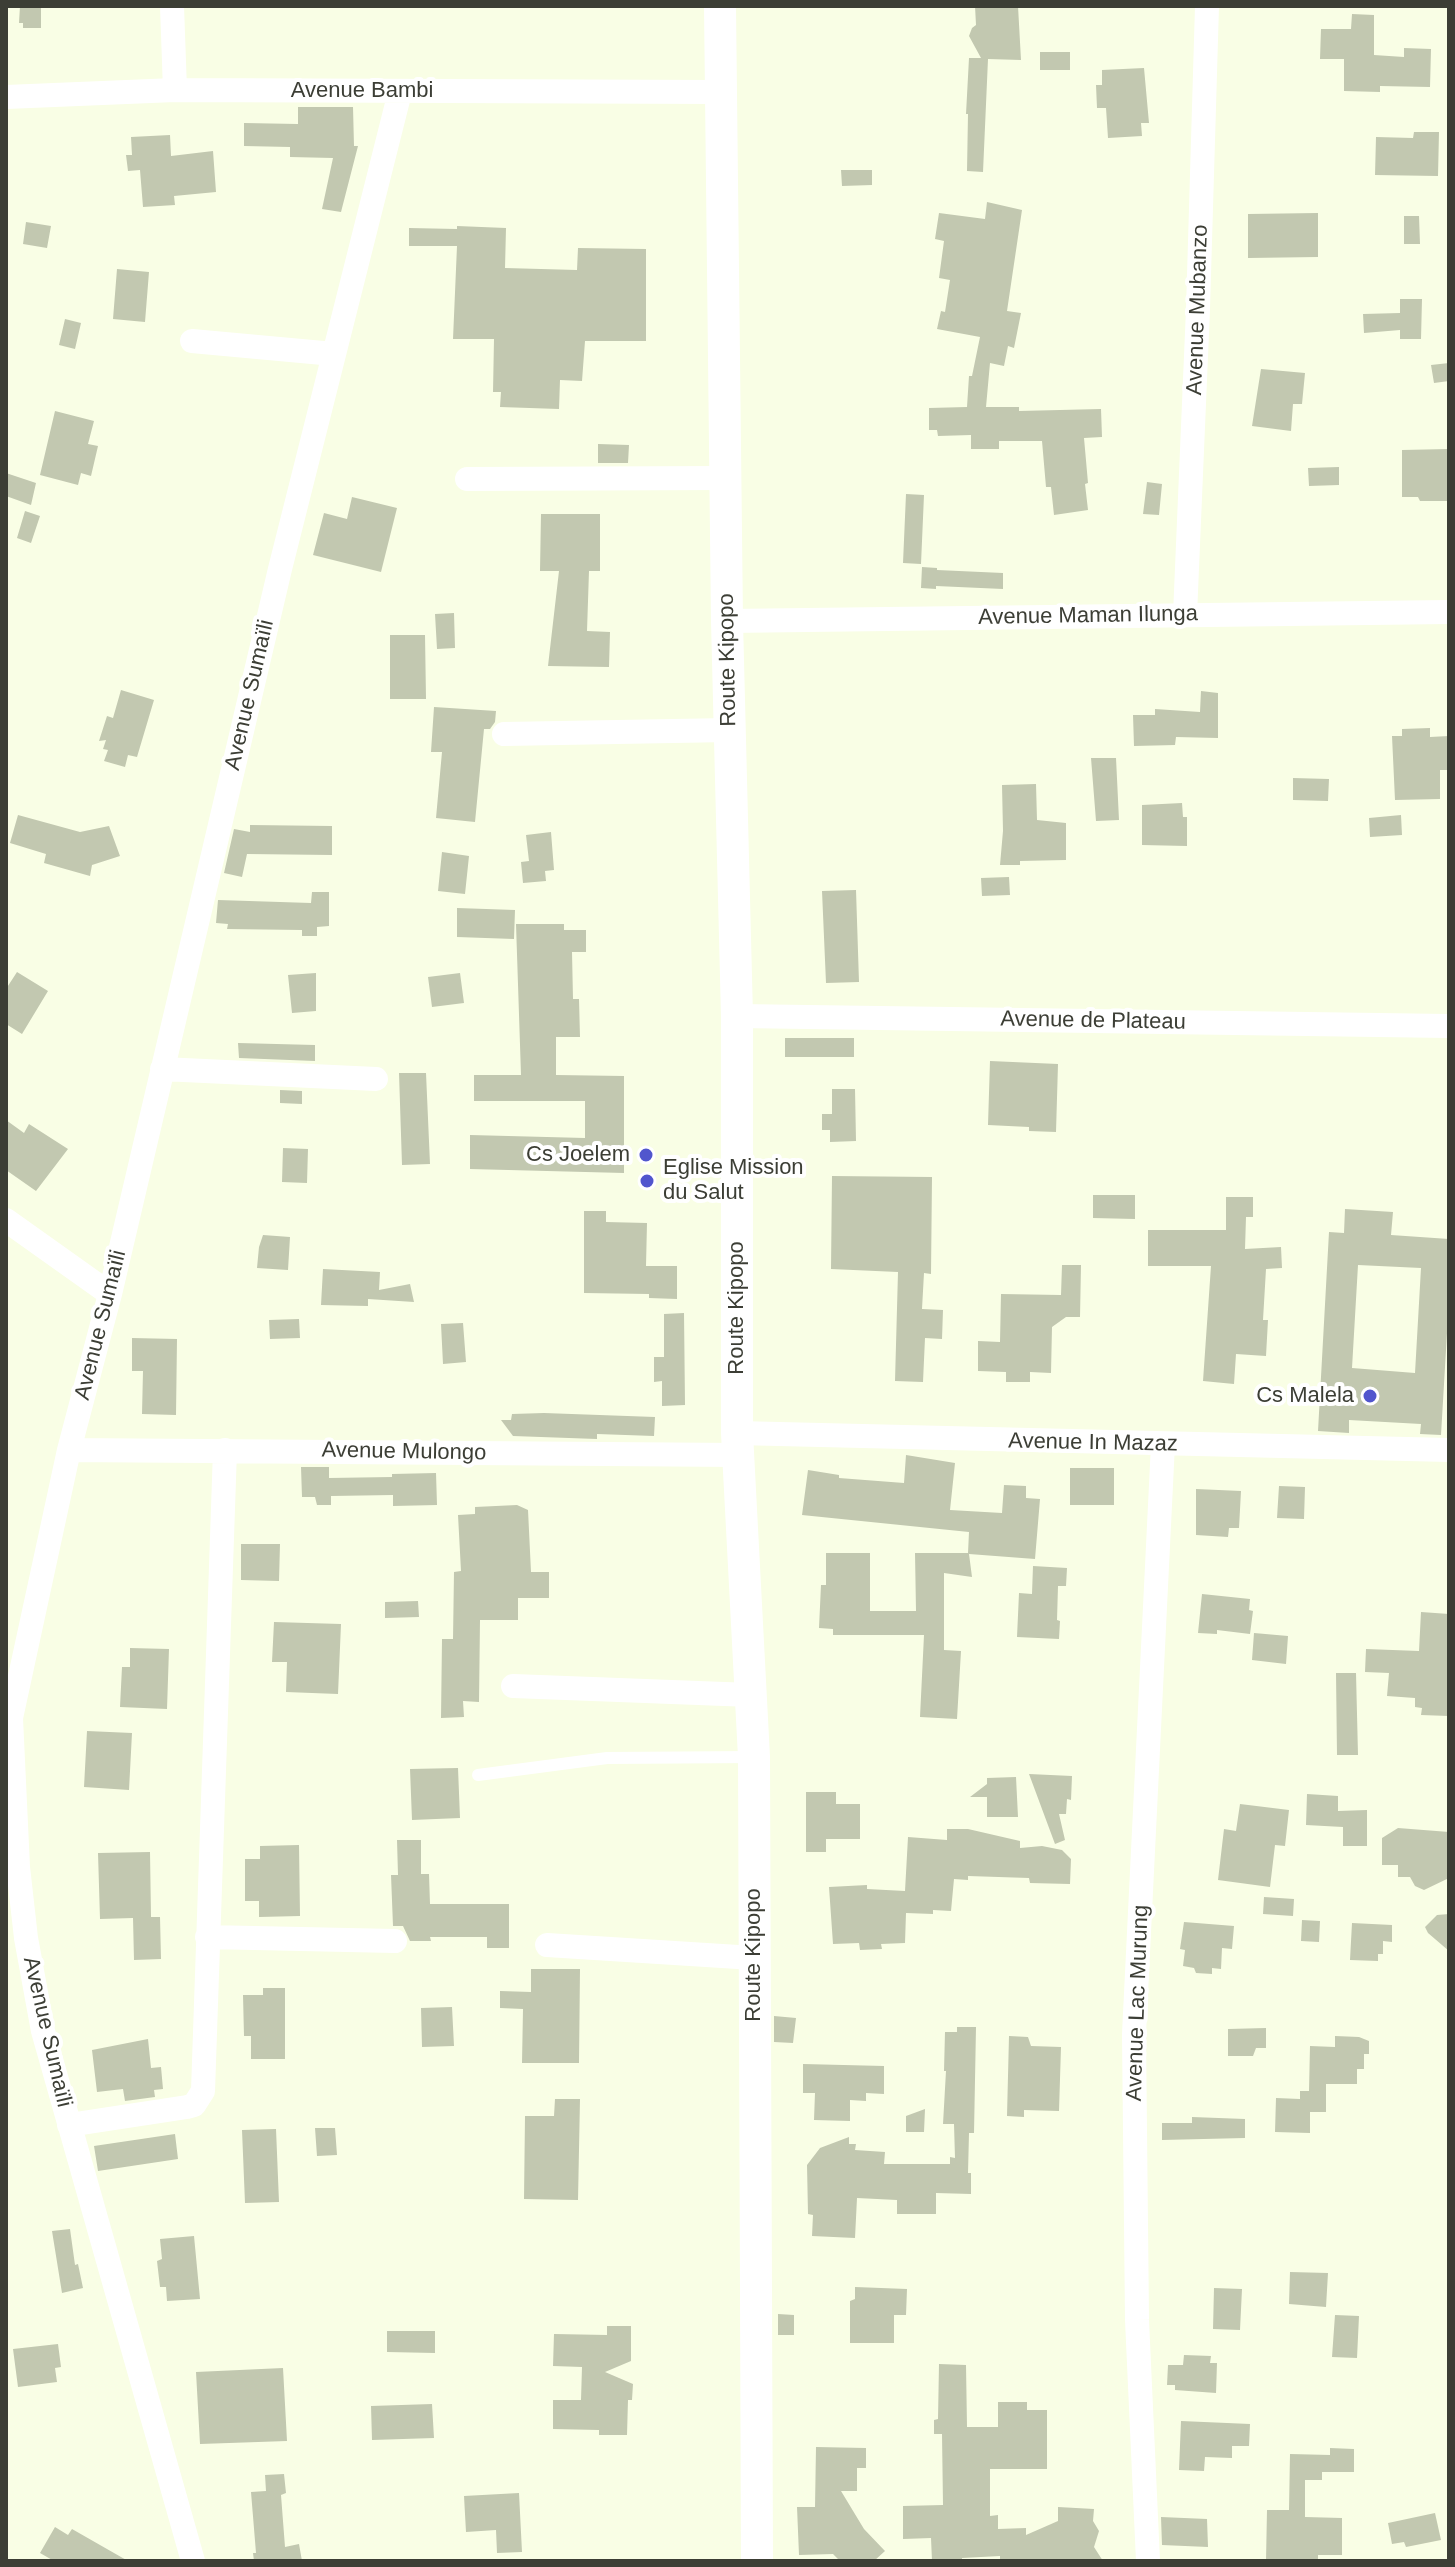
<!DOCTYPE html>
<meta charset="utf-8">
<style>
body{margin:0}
#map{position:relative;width:1455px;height:2567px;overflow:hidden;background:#f9fee5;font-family:Helvetica,sans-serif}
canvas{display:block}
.frame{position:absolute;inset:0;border:8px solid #3c3e35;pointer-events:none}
</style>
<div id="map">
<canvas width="1455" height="2567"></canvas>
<div class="frame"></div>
</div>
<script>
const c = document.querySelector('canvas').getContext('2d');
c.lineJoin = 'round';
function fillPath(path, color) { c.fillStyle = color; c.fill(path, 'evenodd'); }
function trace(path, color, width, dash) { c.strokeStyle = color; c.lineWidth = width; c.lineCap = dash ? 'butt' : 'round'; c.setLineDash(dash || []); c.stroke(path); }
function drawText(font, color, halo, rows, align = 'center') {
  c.font = font + ' Helvetica,sans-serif'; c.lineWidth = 8; c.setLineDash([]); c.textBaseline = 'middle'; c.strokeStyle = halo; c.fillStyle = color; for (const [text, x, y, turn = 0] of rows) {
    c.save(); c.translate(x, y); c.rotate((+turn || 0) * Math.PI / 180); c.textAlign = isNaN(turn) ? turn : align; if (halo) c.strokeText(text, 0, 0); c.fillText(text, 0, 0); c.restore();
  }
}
fillPath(new Path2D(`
 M20 6H41V28H23V23H19Z
 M975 6H1018L1021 60 988 59 983 172 967 171 968 114H966L969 58H981L969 36 972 28 976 25Z
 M1352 14 1374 15V55L1404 57V48L1431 49 1430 87 1380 86V92L1344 91V59H1320L1321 29H1351Z
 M1040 52H1070V70H1040Z
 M1144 68 1149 123H1141L1142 136 1108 138 1106 108H1097L1096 85H1102V70Z
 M298 107H353L354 146H358L341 212 322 209 333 158 290 157V147L244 146V123L298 124Z
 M1414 132H1439L1438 176 1375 175 1376 137 1413 138Z
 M170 135 171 156 213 151 216 192 174 196 175 205 143 207 140 170 128 171 126 155H132L131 137Z
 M841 170H872V185L842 186Z
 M987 202 1022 210 1007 311 1021 313 1014 348 1008 346 1004 366 990 363 986 407H1019V411L1101 409 1102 437 1084 438 1088 483 1085 484 1088 510 1054 515 1051 487H1046L1042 441H999V449H971V435L938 436 937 430H929V408L967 407 969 376H972L980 337 937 329 941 311 945 312 950 280 939 278 944 241 935 239 939 213 985 219Z
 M1318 213V257L1248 258V214Z
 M1404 216H1419L1420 244H1404Z
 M26 222 51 226 47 248 23 244Z
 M457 226 506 228 505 268 577 270 578 248 646 249V341H585L582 381 560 380 559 409 500 407 501 392H493L494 339H453L457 246H409V228L457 229Z
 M117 269 149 272 145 322 113 319Z
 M1400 299H1422L1421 339H1400V330L1364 333 1363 314 1400 313Z
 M65 319 81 323 75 349 59 345Z
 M1449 363V381L1434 383 1431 365Z
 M1261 369 1305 373 1302 404H1293L1291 431 1252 426Z
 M55 411 94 421 88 444 98 446 91 476 81 473 78 485 40 475Z
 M598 444 629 445 628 463H598Z
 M1449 449V501H1420L1418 497H1402V450Z
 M1339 467V485L1309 486 1308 468Z
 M6 473 36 483 31 505 6 496Z
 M1147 482 1162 484 1159 515 1143 514Z
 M906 494 924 495 921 564 903 563Z
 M352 497 397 508 381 572 313 555 324 513 347 519Z
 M25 511 40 516 31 543 17 538Z
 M541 514H600V571H589L587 631 610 632 609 667 548 666 559 571H540Z
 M922 567 937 568V570L1003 573V589L936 586V589L921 588Z
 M454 613 455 648 437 649 435 614Z
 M390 635H425L426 699H390Z
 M121 690 154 700 137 757 128 755 125 767 104 761 108 750 103 749 106 740 99 741 107 716 113 718Z
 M1201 691 1218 693V738L1176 737 1175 745 1134 746 1133 715H1155V709L1200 712Z
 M434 707 496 711 495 722 490 729H484L475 822 436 818 442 752H431Z
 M1430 728V737L1449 736V770H1440V799L1395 800 1392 736H1402V729Z
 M1091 758H1116L1119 820 1096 821Z
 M1293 778 1329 779 1328 801 1293 800Z
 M1036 784 1037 820 1066 823V860L1020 861V865H1000L1003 831 1002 785Z
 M1182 803 1183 817H1187V846L1142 845V805Z
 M18 815 80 832 109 826 120 856 92 865 90 876 44 863 46 854 10 843Z
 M1401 815 1402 835 1370 837 1369 818Z
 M250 825 332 826V855L247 854 242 877 224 873 234 829 250 832Z
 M551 832 554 870 545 871 546 881 523 883 521 862 529 861 526 835Z
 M442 852 469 856 465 894 438 891Z
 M1009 877 1010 895 982 896 981 878Z
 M856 890 859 982 826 983 822 891Z
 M312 892H329V926L317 927V936H302V930L227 929 228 924 216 923 218 900 311 903Z
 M457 908 515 910 514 939 457 937Z
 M516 924H564V930H586V952H572L573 999H579L580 1037H556V1075L624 1076V1173L470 1169V1135L585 1138V1101H474V1075H521Z
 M17 972 48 991 22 1034 6 1024V989Z
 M316 973V1011L292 1013 288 975Z
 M460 973 464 1003 432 1007 428 977Z
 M785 1038H854V1057H785Z
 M238 1043 315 1045V1061L239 1058Z
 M990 1061 1058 1064 1056 1132 1029 1131V1127L988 1125Z
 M399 1073H426L430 1164 402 1165Z
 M832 1089H855L856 1141 830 1142V1130H822V1114H832Z
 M280 1090 302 1091V1104L280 1103Z
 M6 1120 24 1133 29 1124 68 1149 36 1191 6 1170Z
 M283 1148 308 1149 307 1183 282 1182Z
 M832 1176 932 1177 931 1274 924 1273 922 1309 943 1310 942 1339 925 1338 923 1382 895 1381 898 1272 831 1269Z
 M1093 1195H1135V1219L1093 1218Z
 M1226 1197H1253V1217H1246L1245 1249 1281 1247 1282 1268 1266 1269 1263 1320H1268L1266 1356 1236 1354 1234 1384 1203 1381 1211 1266H1148V1230H1226Z
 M1345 1209 1393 1212 1391 1235 1449 1239V1299L1441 1435 1420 1434 1421 1424 1349 1420V1433L1318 1431 1329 1232 1344 1233ZM1358 1265 1421 1268 1415 1373 1352 1368Z
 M584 1211H606V1222L647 1223 646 1266H677V1299L649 1298V1294L584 1293Z
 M263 1235 290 1237 288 1270 257 1268 259 1247Z
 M1062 1265H1081L1080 1317H1066L1052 1327 1051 1373 1030 1372V1382H1006V1372L978 1371V1341L1000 1342 1001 1294 1061 1295Z
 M323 1269 380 1272 379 1290 410 1284 414 1302 368 1299V1306L321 1305Z
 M684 1313 685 1405 662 1406V1381L654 1382V1357H664V1314Z
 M299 1319 300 1338 270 1339 269 1320Z
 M463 1323 466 1362 443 1364 441 1324Z
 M132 1338 177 1339 176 1415 142 1414 143 1371H132Z
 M544 1413 655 1417 654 1436 597 1434V1439L513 1436 501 1420H511L512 1414Z
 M906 1455 955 1463 950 1510 1002 1513 1004 1485 1026 1486V1498L1040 1499 1035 1559 969 1554 972 1577 944 1573V1650L961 1651 957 1719 920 1717 924 1635H833V1629L819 1628 821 1585H826V1553H870V1611H916L915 1553H968L969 1532 802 1515 808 1470 839 1475V1478L904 1483Z
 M301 1467H329V1478L392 1477V1474L436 1473 437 1505 393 1506V1495L331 1496V1505H317L315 1497H302Z
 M1070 1468H1114V1505H1070Z
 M1279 1486 1305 1487 1304 1519 1277 1518Z
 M1196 1489 1241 1491 1239 1528H1229L1228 1537 1196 1535Z
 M517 1505 528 1510 531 1572H549V1598H518V1620H480L479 1702 463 1701 464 1717 441 1718 442 1639H453L454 1572 461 1571 458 1515 475 1514V1507Z
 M241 1544H280L279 1581 241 1580Z
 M1033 1566 1067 1568 1066 1586H1058L1057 1620 1060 1621 1059 1639 1017 1637 1019 1593 1032 1594Z
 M1202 1594 1250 1599 1249 1610 1253 1611 1250 1634 1217 1630V1634L1198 1633Z
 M418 1601 419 1617 385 1618V1602Z
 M1421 1612 1449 1614V1716L1421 1715 1422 1708 1415 1707V1698L1387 1696 1389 1673 1365 1672 1366 1649 1419 1651Z
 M274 1622 341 1624 338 1694 286 1692 287 1662H272Z
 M1254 1633 1288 1636 1286 1664 1252 1660Z
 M130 1648 169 1649 167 1709 120 1707 122 1667H130Z
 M1336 1673H1356L1358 1755H1337Z
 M87 1731 132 1733 129 1790 84 1787Z
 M458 1768 460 1818 412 1820 410 1769Z
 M1029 1774 1072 1776 1071 1800 1067 1799 1066 1814H1059L1065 1840 1055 1844Z
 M1016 1777 1018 1817H987V1797H970L987 1784V1778Z
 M806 1792H836V1804H860V1839H826V1852H806Z
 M1307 1794 1338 1796V1811L1367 1810V1846H1343V1827L1306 1825Z
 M1240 1804 1289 1810 1285 1846 1275 1845 1270 1887 1218 1880 1224 1829 1236 1831Z
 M1398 1828 1449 1832V1878L1424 1890 1415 1886 1410 1877H1398V1865H1382V1838Z
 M947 1829H968L1020 1841V1848L1042 1846 1062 1850 1071 1859 1070 1884 1030 1883 1029 1878 968 1876V1880L954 1879 951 1911 933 1910V1914L906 1913 905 1943 881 1944 882 1949 860 1950 859 1943 833 1944 829 1887 867 1885V1889L905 1891 908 1837 947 1840Z
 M397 1840H421V1874H429L430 1904H509V1948H487V1937H430L431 1941H410L403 1926H393L391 1875H398Z
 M299 1845 300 1916 259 1917V1901H245V1859H260V1846Z
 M150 1852 151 1917H160L161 1959 134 1960 133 1918 100 1919 98 1853Z
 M1264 1897 1294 1899 1293 1916 1263 1914Z
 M1449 1914V1951L1428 1933 1425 1927 1437 1915Z
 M1302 1920 1320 1921 1319 1942 1301 1941Z
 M1184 1922 1234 1926 1232 1949 1222 1948 1221 1969 1212 1968V1974L1196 1973 1194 1968 1183 1966 1185 1950 1180 1949Z
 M1352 1923 1392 1925V1942L1383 1941V1954H1378V1961L1350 1960Z
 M531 1969H580L579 2063H522L523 2009 500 2008V1991L531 1992Z
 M263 1988H285V2059H251V2036H244L243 1995H263Z
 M452 2007 454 2046 422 2047 421 2008Z
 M774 2016 796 2018 793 2043 774 2042Z
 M957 2027H976L974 2133H969L968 2173H971V2194L936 2193V2214H897V2200L857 2198 855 2238 812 2236 813 2215 808 2214 807 2165 820 2148 849 2137V2144H856L855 2150 885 2152 884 2164H950V2157L955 2158 954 2124H943L946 2071H944L945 2032H957Z
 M1266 2028V2048H1256L1253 2056H1228V2029Z
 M1009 2036 1028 2037 1031 2046 1061 2047 1059 2111 1024 2110V2117L1007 2116Z
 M1335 2036 1359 2037 1369 2041V2054H1364V2069H1357V2084H1326V2112H1310V2133L1275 2132 1276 2098 1300 2099V2091H1309L1310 2046 1335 2047Z
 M148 2039 151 2068 161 2067 163 2089 154 2090 155 2097 125 2101 123 2089 97 2092 92 2050Z
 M803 2064 884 2066V2094L866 2093V2101L850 2100V2121L814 2120 815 2093H803Z
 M555 2099H580L578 2200 524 2199 525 2116H554Z
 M925 2109 924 2132H906V2116Z
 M1192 2117 1245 2119V2138L1162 2140V2123H1192Z
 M315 2128H335L337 2155 317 2156Z
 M276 2129 279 2202 245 2203 242 2130Z
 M175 2134 178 2159 98 2171 94 2146Z
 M70 2229 75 2265 78 2264 83 2288 62 2293 52 2231Z
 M194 2236 200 2299 167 2301 166 2287H160L157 2261 162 2259 160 2239Z
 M1290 2272 1328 2273 1326 2307 1289 2304Z
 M855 2287 907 2289 906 2315H894V2343H850V2301L855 2299Z
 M1214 2288 1242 2289 1240 2330 1213 2329Z
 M778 2314 794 2315V2335H778Z
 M1335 2315 1359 2316 1357 2358 1332 2357Z
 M607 2326H631V2361L605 2372 633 2384 632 2400H628L627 2435H599V2430L553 2429V2400H581L582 2367 553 2366 554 2334 607 2335Z
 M387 2331H435V2353L387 2352Z
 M58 2344 61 2367 55 2368 57 2382 18 2387 13 2349Z
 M1184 2355 1211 2356 1210 2363H1217L1216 2393 1175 2390V2385H1167L1168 2365H1183Z
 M939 2364 966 2365 967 2427H998V2402H1027V2410H1047V2469H990V2516L998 2515V2529L1026 2528V2535L1058 2521V2507L1094 2509 1093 2521 1099 2531 1094 2547 1103 2561 1036 2559V2561H1000V2556L962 2558V2561H932L931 2538 903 2539V2506L943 2505 942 2434H934V2420L938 2419Z
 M283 2368 287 2441 200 2444 196 2372Z
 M432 2404 434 2438 372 2440 371 2406Z
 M1181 2421 1250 2424 1249 2446H1232V2458L1205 2457 1204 2471 1179 2470Z
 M816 2447 866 2448V2468H857V2491H841L864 2529 885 2551 874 2561H840L833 2554 799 2555 797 2507H815Z
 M1330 2448 1354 2449V2472H1322V2480H1305V2517L1342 2518V2555H1318V2561H1266L1267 2510H1289L1290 2454 1330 2455Z
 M284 2474 286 2493 281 2495 285 2547 299 2544 302 2561H254L253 2553H256L251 2492 266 2491 265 2475Z
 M519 2493 522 2552 497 2553 496 2530 466 2532 464 2496Z
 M1435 2513 1441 2540 1406 2547 1404 2542 1392 2544 1388 2523Z
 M1161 2517 1207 2519 1208 2547 1162 2545Z
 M55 2527 68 2535 72 2529 128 2561H54L40 2553Z`), '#c2c8b0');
trace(new Path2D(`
 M478 1775 607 1758 754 1757`), '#fff', 12);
trace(new Path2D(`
 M172 6 175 90
 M6 97 175 90 719 92
 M192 341 334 354
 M467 479 725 478
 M1185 615 1198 309 1207 6
 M727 621 1449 612
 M504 734 730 730
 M737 1016 1449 1026
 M162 1069 376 1079
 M6 1220 110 1294
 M737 1433 1449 1450
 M69 1450 739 1455
 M513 1686 751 1695
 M207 1937 395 1941
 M547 1945 754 1958
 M69 2125 187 2107 194 2105 203 2091 225 1450
 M193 2561 43 2031 26 1938 18 1867 11 1718 69 1450 110 1294 280 569 400 92
 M1148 2561 1137 2320 1134 2034 1163 1444`), '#fff', 24);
trace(new Path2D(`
 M720 6 727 621 737 1016V1433L754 1757 757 2561`), '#fff', 32);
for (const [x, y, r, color] of [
 [646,1155,8,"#5156cd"],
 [647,1181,8,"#5156cd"],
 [1370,1396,8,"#5156cd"]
]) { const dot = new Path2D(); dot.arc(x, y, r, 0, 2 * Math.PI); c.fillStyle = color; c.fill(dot); trace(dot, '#fff', 3); }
drawText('22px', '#3c3e35', '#fff', [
 ["Avenue Bambi",362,91],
 ["Avenue Mubanzo",1198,310,-88],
 ["Avenue Maman Ilunga",1088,616,-1],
 ["Route Kipopo",728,660,-91],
 ["Avenue Sumaïli",250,695,-77],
 ["Avenue de Plateau",1093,1021,1],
 ["Route Kipopo",737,1308,-90],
 ["Avenue Sumaïli",101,1325,-76],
 ["Avenue In Mazaz",1093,1443,1],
 ["Avenue Mulongo",404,1452,1],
 ["Route Kipopo",754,1955,-90],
 ["Avenue Lac Murung",1138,2003,-88],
 ["Avenue Sumaïli",47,2032,77]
]);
drawText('22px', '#3c3e35', '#fff', [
 ["Cs Joelem",630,1155],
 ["Eglise Mission",663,1168,"left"],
 ["du Salut",663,1193,"left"],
 ["Cs Malela",1354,1396]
], 'right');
</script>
